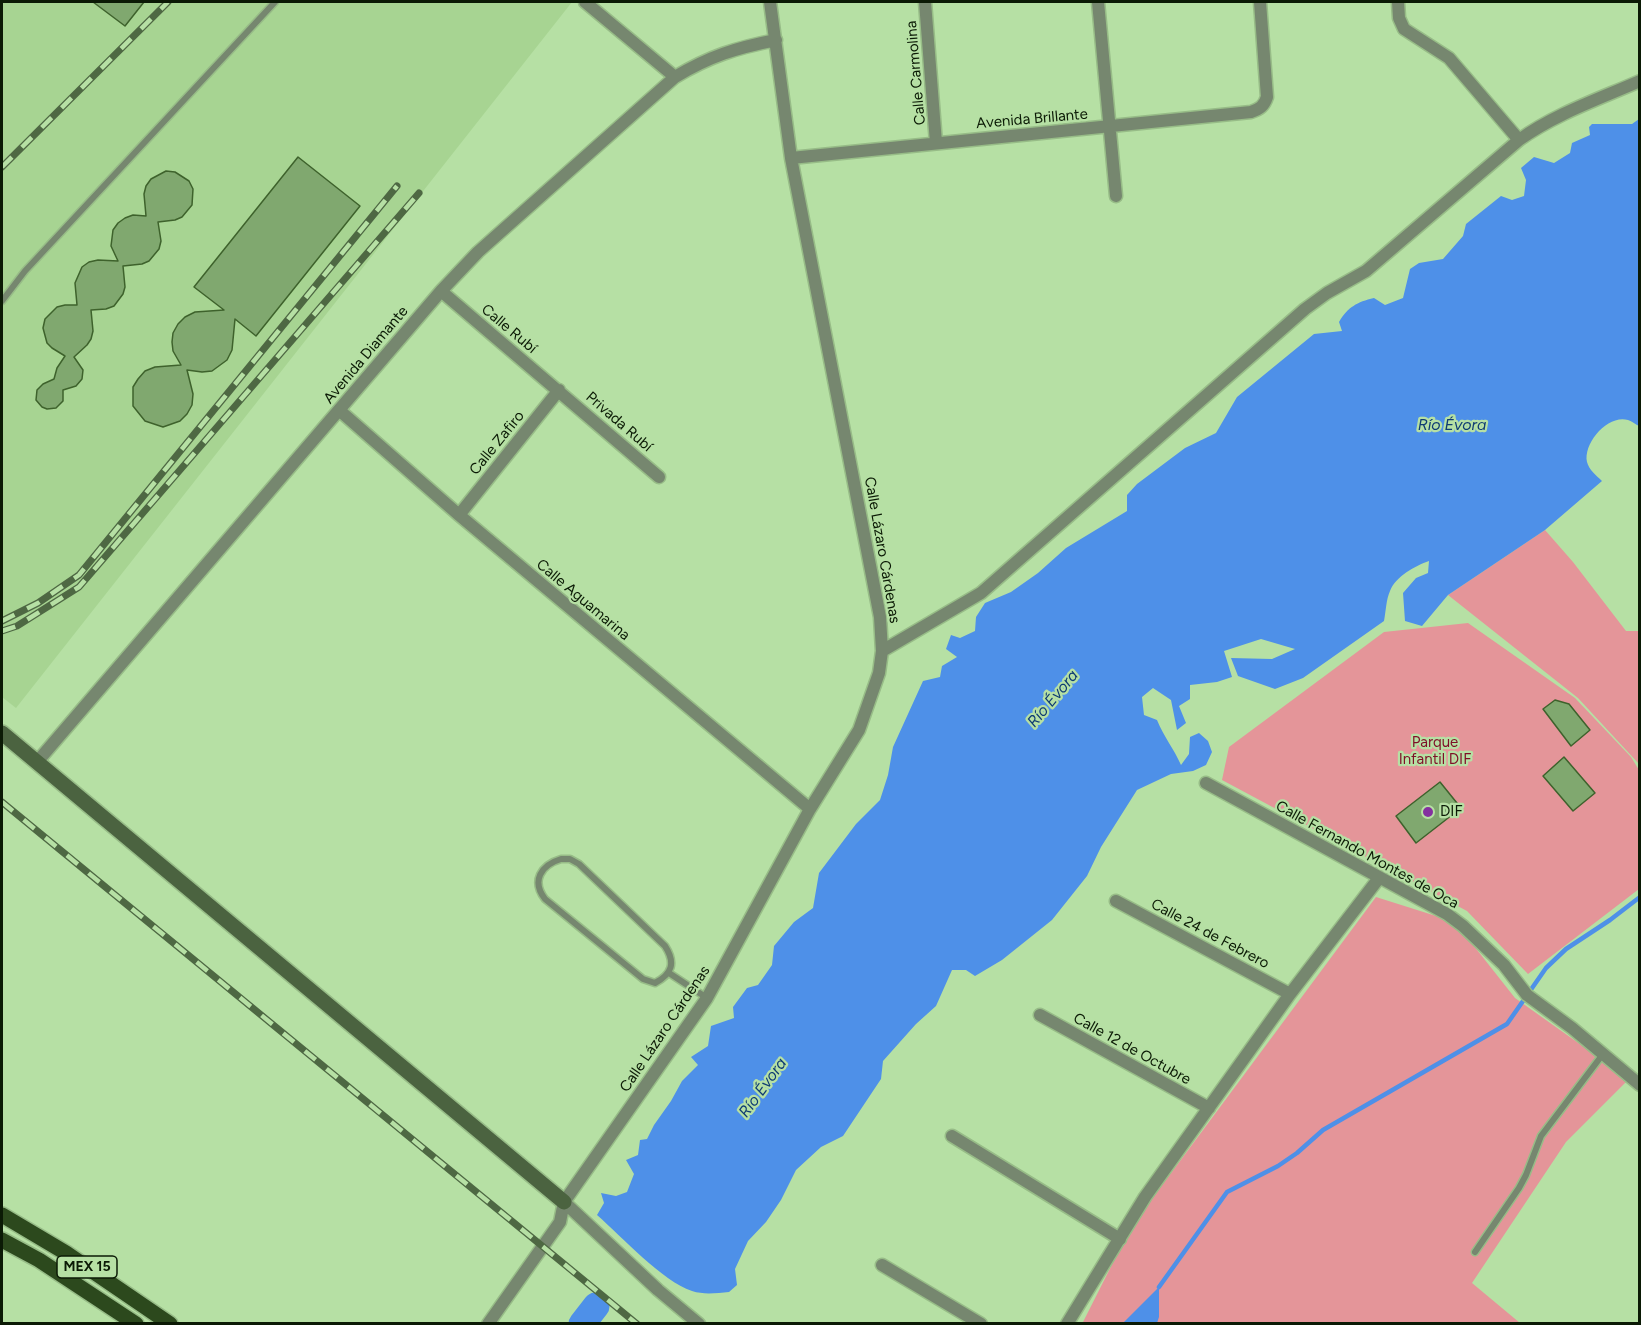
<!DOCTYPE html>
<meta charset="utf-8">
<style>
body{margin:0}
#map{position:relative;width:1641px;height:1325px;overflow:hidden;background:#b6e0a4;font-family:Figtree,sans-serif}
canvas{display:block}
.frame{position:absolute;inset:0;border:3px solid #0b1a05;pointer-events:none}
</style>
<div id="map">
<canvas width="1641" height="1325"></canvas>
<div class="frame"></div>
</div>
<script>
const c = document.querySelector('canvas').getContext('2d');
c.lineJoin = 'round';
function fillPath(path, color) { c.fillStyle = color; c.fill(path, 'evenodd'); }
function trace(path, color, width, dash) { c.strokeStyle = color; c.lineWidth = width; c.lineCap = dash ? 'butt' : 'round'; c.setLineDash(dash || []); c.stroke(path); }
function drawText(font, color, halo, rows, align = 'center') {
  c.font = font + ' Figtree,sans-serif'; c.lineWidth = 4.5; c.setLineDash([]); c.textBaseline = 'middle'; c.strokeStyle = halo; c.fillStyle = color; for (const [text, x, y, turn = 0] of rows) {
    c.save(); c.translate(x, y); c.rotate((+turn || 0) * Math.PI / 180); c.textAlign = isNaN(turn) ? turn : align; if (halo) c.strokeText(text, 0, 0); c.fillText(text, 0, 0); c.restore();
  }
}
fillPath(new Path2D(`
 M2 2H572L16 708 2 697Z`), '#a7d492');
fillPath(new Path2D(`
 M1545 530 1573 562 1626 631H1639V764L1578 698 1448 595Z
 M1468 623 1575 698 1631 757 1639 770V889L1528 974 1467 911 1222 780 1229 747 1384 632Z
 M1376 897 1455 922 1515 998 1629 1079 1566 1142 1472 1283 1520 1323 1082 1324 1131 1227Z`), '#e49599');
fillPath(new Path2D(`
 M1639 119V426C1636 425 1632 421 1628 420 1608 414 1583 443 1587 462 1589 470 1596 475 1602 481L1545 530 1448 595 1422 626 1405 621 1403 593 1416 578 1428 573 1429 561C1415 566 1396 576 1390 591 1386 600 1386 611 1384 621L1303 678 1275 689 1238 676 1231 658 1272 659 1295 649 1261 639 1224 651 1232 677 1217 682 1190 685V699L1179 706 1186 723 1177 730 1171 700 1153 688 1142 697 1144 715 1157 720C1164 737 1174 749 1181 765L1189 754 1190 737 1199 733 1208 741 1212 752 1206 765 1193 771 1171 774 1137 790 1101 847 1087 876 1052 920 1002 960 975 976 966 970H952L936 1006 916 1024 883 1061 881 1079 843 1136 821 1147 796 1170 781 1200 766 1222 748 1241 735 1269 737 1285 729 1292C717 1293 704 1295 692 1291 662 1281 622 1237 597 1215L604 1203 601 1193 616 1196 627 1192 634 1174 626 1160 638 1155 640 1140 647 1139 654 1125 671 1101 682 1081 698 1065 691 1057 708 1046 711 1026 734 1018 733 1007 747 988 758 985 772 965 774 946 794 922 813 908 819 873 856 824 880 800 888 775 893 747 923 681 940 677 942 666 957 657 946 649 951 635 960 638 975 631 976 617 985 603 1011 592 1038 573 1066 548 1127 511V495L1137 484 1185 448 1216 433 1237 397 1314 334 1342 331 1339 322C1348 307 1357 302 1374 298L1385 305 1403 298 1410 269 1419 263 1443 259 1463 236 1466 224 1501 196 1512 200 1524 196 1526 180 1521 168 1534 157 1554 163 1570 153 1572 143 1590 135 1589 127 1592 124H1632Z
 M1159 1287V1317L1157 1323H1123Z`), '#4e90e8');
trace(new Path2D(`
 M1159 1287 1227 1192 1278 1166 1297 1153 1323 1130 1507 1024 1546 968 1566 949 1610 920 1640 897`), '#4e90e8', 4.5);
trace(new Path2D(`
 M582 1324 596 1306`), '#4e90e8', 27);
const building = new Path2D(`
 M93 2H144L125 26Z
 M298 157 360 206 256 336 235 319 232 350 227 360 212 371 202 372 187 370 193 394 192 405 187 414 180 421 163 427 145 421 133 406V387L138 379 145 371 155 367 181 365 173 351 172 342 173 333 178 324 185 317 195 312 224 310 194 287Z
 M166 171 175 172 189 181 193 189 192 205 182 217 175 220 158 222 161 241 159 249 149 261 142 264 123 266 125 287 123 294 114 306 106 309 91 310 93 331 91 339 87 345 74 357 83 370 82 379 76 386 63 390V401L56 408 47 409 42 407 36 400 37 390 43 384 54 379 57 368 65 356 52 348 47 343 43 328 45 319 57 307 65 305H77L75 283 82 267 89 262 98 260 118 261 111 246 113 230 118 223 125 218 133 215 146 216 144 194 146 186 151 179Z
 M1555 700 1569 704 1590 730 1571 746 1543 709Z
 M1564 757 1595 793 1573 811 1543 776Z
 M1440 782 1461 808 1416 843 1396 816Z`);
fillPath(building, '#80a86f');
trace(building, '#3e622c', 1.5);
const lane = new Path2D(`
 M2 301 25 271 275 2
 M561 859H570L579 864 665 946C676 963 672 974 655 983L643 979 545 899C531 881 541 865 561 859Z
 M669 973 707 998
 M1475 1252 1519 1188 1526 1175 1541 1136 1603 1054`);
const street = new Path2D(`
 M585 2 675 77
 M925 2 936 143
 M1098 2 1116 196
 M1398 2 1399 18 1404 29 1449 58 1519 140
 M791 158 1251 112C1260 109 1264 106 1267 97L1260 2
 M441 291 659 477
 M339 410 459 515 810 809
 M459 515 559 390
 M882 651 981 593 1305 309 1327 293 1366 271 1519 140C1555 114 1599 99 1640 81
 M37 762 441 291 478 252 675 77C710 56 736 48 776 40
 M1206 783 1447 914 1463 926 1504 965 1527 995 1572 1028 1640 1085
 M1116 901 1290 994
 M1040 1015 1209 1108
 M952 1136 1120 1239
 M564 1202 658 1290 699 1324
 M882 1265 981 1324
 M488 1324 560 1222 564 1202 707 998 810 809 859 730 879 673 882 651 880 617 791 158 770 2
 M1067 1324 1145 1197 1290 994 1379 878`);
const secondary = new Path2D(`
 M2 733 564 1202`);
const primary = new Path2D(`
 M2 1215 66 1253 170 1324
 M2 1240 39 1260 136 1324`);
trace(lane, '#97bc87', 9);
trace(street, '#97bc87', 15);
trace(secondary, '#97bc87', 18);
trace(primary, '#97bc87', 18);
trace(lane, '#76876f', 6);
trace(street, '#76876f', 12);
trace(secondary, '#4b6340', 15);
trace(primary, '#2c491d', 15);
const rail = new Path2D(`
 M2 167 168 2
 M2 621 38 603 79 575 397 186
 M2 631 17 626 79 587 419 193
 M2 802 637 1324`);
trace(rail, '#4e6843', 7);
trace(rail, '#b6e0a4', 4.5, [14]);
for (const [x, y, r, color] of [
 [1428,812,6,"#84319f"]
]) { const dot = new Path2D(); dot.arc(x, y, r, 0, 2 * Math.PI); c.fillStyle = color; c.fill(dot); trace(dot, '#b6e0a4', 2); }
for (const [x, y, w] of [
 [87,1267,60]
]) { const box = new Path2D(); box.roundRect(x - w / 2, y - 11, w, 22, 4.5); c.fillStyle = '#b6e0a4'; c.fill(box); trace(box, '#0b1a05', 1.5); }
drawText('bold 14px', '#0b1a05', null, [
 ["MEX 15",87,1267]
]);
drawText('15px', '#0b1a05', '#b6e0a4', [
 ["Calle Carmolina",916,73,-95],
 ["Avenida Brillante",1032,119,-5],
 ["Calle Rubí",509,329,40],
 ["Avenida Diamante",366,355,-50],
 ["Privada Rubí",619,422,41],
 ["Calle Zafiro",497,443,-51],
 ["Calle Lázaro Cárdenas",882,550,80],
 ["Calle Aguamarina",583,600,40],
 ["Calle Fernando Montes de Oca",1367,855,29],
 ["Calle 24 de Febrero",1210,934,28],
 ["Calle Lázaro Cárdenas",665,1029,-56],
 ["Calle 12 de Octubre",1132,1049,29]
]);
drawText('15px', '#7f0f28', '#b6e0a4', [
 ["Parque",1435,743],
 ["Infantil DIF",1435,760]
]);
drawText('15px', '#0b1a05', '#b6e0a4', [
 ["DIF",1440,812]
], 'left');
drawText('italic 16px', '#0e3b73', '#b6e0a4', [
 ["Río Évora",1452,425],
 ["Río Évora",1053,699,-50],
 ["Río Évora",763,1088,-54]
]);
</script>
